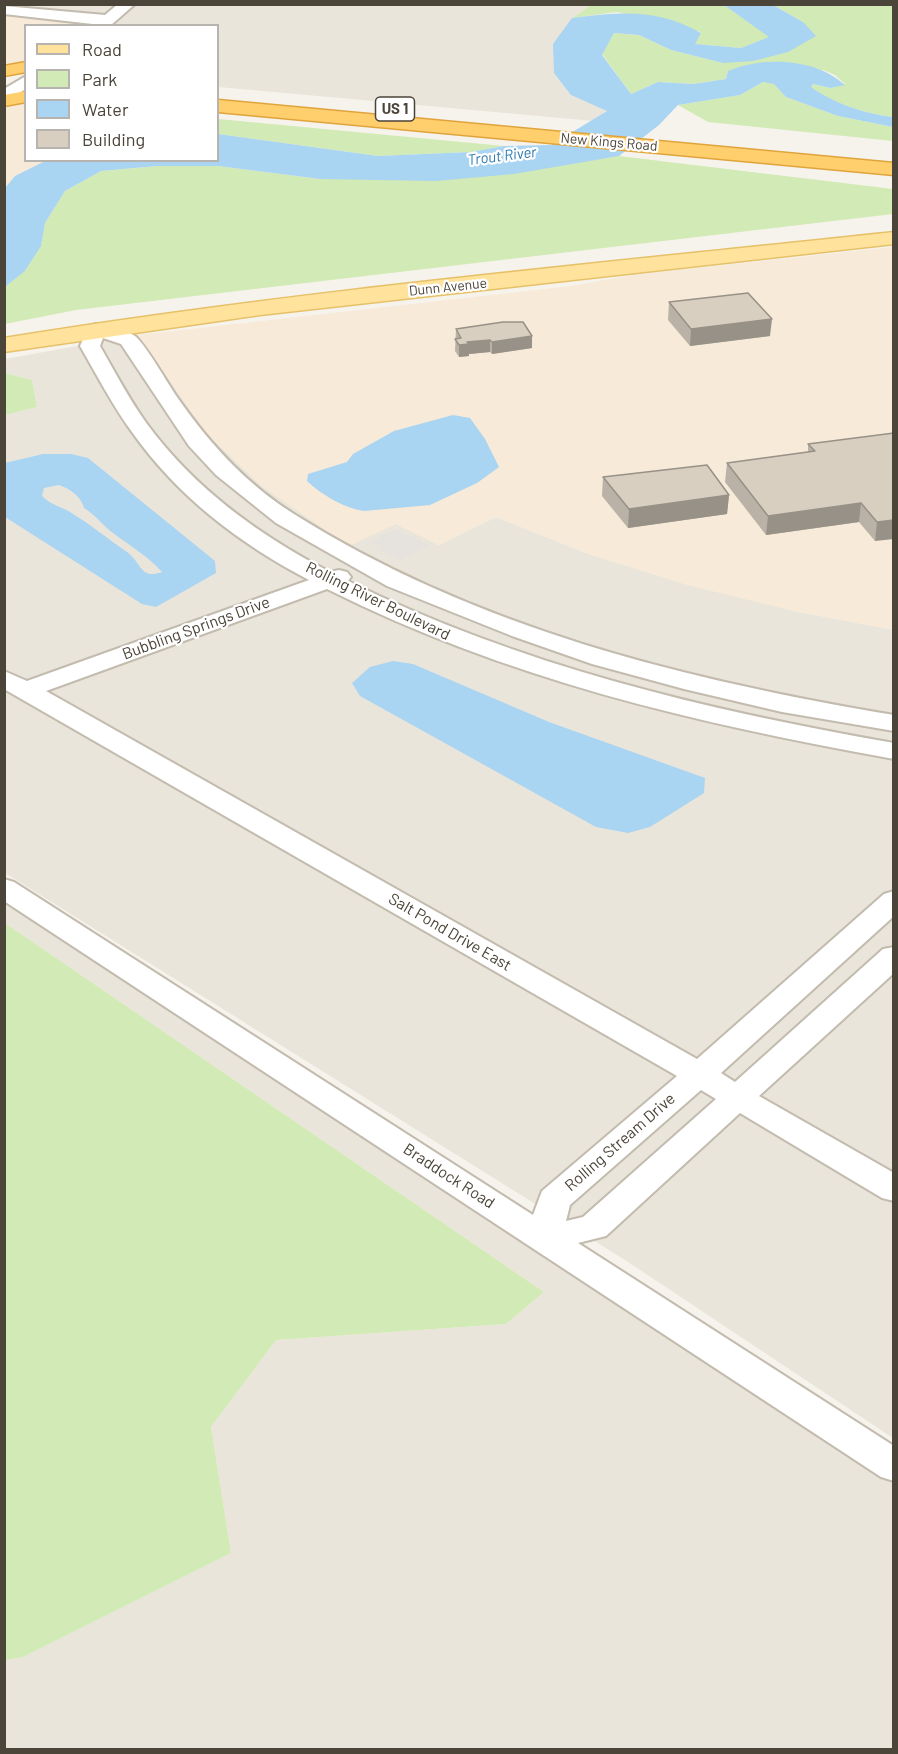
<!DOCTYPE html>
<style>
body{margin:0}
#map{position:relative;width:898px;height:1754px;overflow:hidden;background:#f6f3ec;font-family:Barlow,sans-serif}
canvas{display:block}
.frame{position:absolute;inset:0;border:6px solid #4b4439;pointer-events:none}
.legend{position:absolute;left:24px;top:24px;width:195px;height:138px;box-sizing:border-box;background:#fff;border:2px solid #b7b4b0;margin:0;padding:8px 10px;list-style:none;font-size:18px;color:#4b4439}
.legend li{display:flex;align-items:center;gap:12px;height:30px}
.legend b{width:30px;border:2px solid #b7b4b0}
</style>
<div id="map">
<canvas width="898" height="1754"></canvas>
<div class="frame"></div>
<ul class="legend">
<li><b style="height:8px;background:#ffe39c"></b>Road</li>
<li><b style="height:16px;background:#d2eab5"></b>Park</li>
<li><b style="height:16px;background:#a9d4f2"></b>Water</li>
<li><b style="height:16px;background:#d8cfc1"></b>Building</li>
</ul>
</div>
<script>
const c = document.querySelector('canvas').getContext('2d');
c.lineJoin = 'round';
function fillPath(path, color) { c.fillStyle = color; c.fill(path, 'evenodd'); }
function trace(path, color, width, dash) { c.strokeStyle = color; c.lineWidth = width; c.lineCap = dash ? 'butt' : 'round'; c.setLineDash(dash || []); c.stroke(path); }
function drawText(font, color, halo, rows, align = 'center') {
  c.font = font + ' Barlow,sans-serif'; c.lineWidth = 4.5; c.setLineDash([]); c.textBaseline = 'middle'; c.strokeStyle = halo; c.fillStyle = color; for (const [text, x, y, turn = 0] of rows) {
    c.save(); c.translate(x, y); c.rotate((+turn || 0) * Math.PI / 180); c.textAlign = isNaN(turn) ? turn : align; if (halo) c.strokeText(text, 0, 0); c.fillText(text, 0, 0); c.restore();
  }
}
fillPath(new Path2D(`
 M135 4 591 5 572 18 571 95 607 110 594 121 218 87V26H108Z
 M4 5H122L105 17 5 8Z
 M138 335 207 434 264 488 396 524 439 545 496 517 594 556 794 611 889 629 893 628V1438L625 1260 5 873 4 415 37 407 32 380 5 373V359Z
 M4 902 893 1484V1749H5V1660L23 1657 231 1553 211 1427 276 1340 506 1324 544 1292 5 923Z`), '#eae5da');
fillPath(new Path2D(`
 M4 8 105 17 93 25 26 26 25 66 4 67Z
 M25 103 26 160 45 161 15 176 5 188V104Z
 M893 247V628L889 629 794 611 687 585 594 556 496 517 439 545 396 524 349 546 264 488 207 434 138 335 571 286 632 275Z`), '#f7ead8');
fillPath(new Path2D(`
 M395 529 429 545 400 560 377 549 380 546 372 542 367 544Z`), '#e6e2dd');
fillPath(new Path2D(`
 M591 5H724L770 37 741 48 694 44 701 32 617 12 572 18Z
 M773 5H893V117C866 114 833 103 810 87L813 84 830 88 845 84 835 75 823 70 728 71 726 79 693 84 658 82 631 94 602 54 614 33 639 35 671 50 723 63 803 22Z
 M763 82 774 83 786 97 838 116 893 127V141L708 122 678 105 740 95Z
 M218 119 504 146 471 152 378 156 218 134Z
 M619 156 893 189V214L76 310 5 324V287L26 270 41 245 45 223 65 191 101 171 157 166H218L320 179 571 163Z
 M5 373 32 380 37 407 5 415Z
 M5 923 544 1292 506 1324 276 1340 211 1427 231 1553 23 1657 5 1660Z`), '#d2eab5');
fillPath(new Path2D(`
 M724 5H773L803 22 816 36 788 52 753 61 723 63 671 50 639 35 614 33 602 55 631 94 658 82 693 84 726 79 728 71C763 56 816 58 845 85L830 88 813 84 811 87C833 103 866 114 893 117V127L838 116 786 97 774 84 763 82 740 95 678 105 659 125 619 156 514 174 436 181 320 179 218 166H157L101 171 65 191 45 223 41 246 25 271 5 287V188L15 176 45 161 218 160V134L378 156 471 152 504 146 551 145 607 111 571 95 554 73 553 44 572 18C619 12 658 8 701 33L695 44 741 48 769 37Z
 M453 415 470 418 485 439 499 467 477 483 430 505 364 511C344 508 322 495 307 481L308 474 347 462 353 454 394 431Z
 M43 454H71L88 458 215 561 216 573 156 607 142 604 5 517V463ZM59 485C70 489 81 496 84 508 97 516 102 525 113 533 130 546 148 556 162 572 140 580 142 563 127 552 108 539 90 524 70 512 60 506 51 505 42 496L44 488Z
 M393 661 413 664 549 722 705 778 704 793 650 827 628 833 596 827 360 696 352 683 370 667Z`), '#a9d4f2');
const minor = new Path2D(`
 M118 4H135L110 26 4 14V6L105 15Z
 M26 76V89L4 102V89Z
 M96 324C107 327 127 330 135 336 146 345 168 384 177 397 209 443 246 484 294 514 475 628 685 680 894 715V731L782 712 684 689 592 664 512 636 387 586 276 523 216 475 189 446 121 344 103 338 100 346C115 372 129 399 147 424 195 489 260 536 330 572L339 570 347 572 351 577 348 581C521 666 705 710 894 743V759C698 724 506 679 327 589L46 691 697 1059 884 894 894 891V916L721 1073 735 1082 883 949 894 947V973L759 1096 894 1173V1201L882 1198 740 1113 606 1236 578 1243 894 1446V1481L881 1477 4 901V879L14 882 533 1215 542 1191 677 1076 4 689V671L27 681 309 580C240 544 177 496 132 432 112 405 97 375 80 346L89 326ZM701 1090 716 1099 583 1217 566 1221 570 1205Z`);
const major = new Path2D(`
 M894 232V244L260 315 4 352V338C299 290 597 264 894 232Z`);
const highway = new Path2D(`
 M26 62V72L4 76V66Z
 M26 91V102L4 106V95Z
 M218 100 894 163V175L218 112Z`);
trace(minor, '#c2bbae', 4);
trace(major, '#e6c16a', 3);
trace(highway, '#e0a43c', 3);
fillPath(minor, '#fff');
fillPath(major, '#ffe39c');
fillPath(highway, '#ffcf6e');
fillPath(new Path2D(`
 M669 302 770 336 690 346 668 320Z
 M456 329 532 348 492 354 490 352 469 354V356L459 357 455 351Z
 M894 433 875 541 859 522 766 535 725 482 727 463 808 452V444Z
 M603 477 729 495 727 514 628 528 602 496Z`), '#bab2a6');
fillPath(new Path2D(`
 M772 319 770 336 690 346 691 329Z
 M532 336V348L492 354V342Z
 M490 340V352L469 354V356L459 357V345L467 342Z
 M729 495 727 514 628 528 629 509Z
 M861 503 859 522 766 535 768 516Z
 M894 520V539L875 541 877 522Z`), '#979187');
const building = new Path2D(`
 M748 293 772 319 691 329 669 302Z
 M503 322H523L532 336 492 342 490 340 467 342 469 344 459 345 455 339 461 338 456 329Z
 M894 433V520L877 522 861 503 768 516 727 463 815 451 808 444Z
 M707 465 729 495 629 509 603 477Z`);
fillPath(building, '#d8cfc1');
trace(building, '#979187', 1.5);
drawText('14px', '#4b4439', '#fff', [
 ["New Kings Road",609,142,5],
 ["Dunn Avenue",448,287,-6]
]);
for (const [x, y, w] of [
 [395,109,39]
]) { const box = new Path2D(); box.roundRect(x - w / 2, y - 12, w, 24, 4.5); c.fillStyle = '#fff'; c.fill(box); trace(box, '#4b4439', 1.5); }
drawText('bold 15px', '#4b4439', null, [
 ["US 1",395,109]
]);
drawText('italic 15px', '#2e7ab2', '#fff', [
 ["Trout River",502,156,-7]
]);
drawText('16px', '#4b4439', '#fff', [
 ["Rolling River Boulevard",378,601,26],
 ["Bubbling Springs Drive",196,628,-20],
 ["Salt Pond Drive East",450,932,30],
 ["Rolling Stream Drive",620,1142,-41],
 ["Braddock Road",449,1176,33]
]);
</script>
